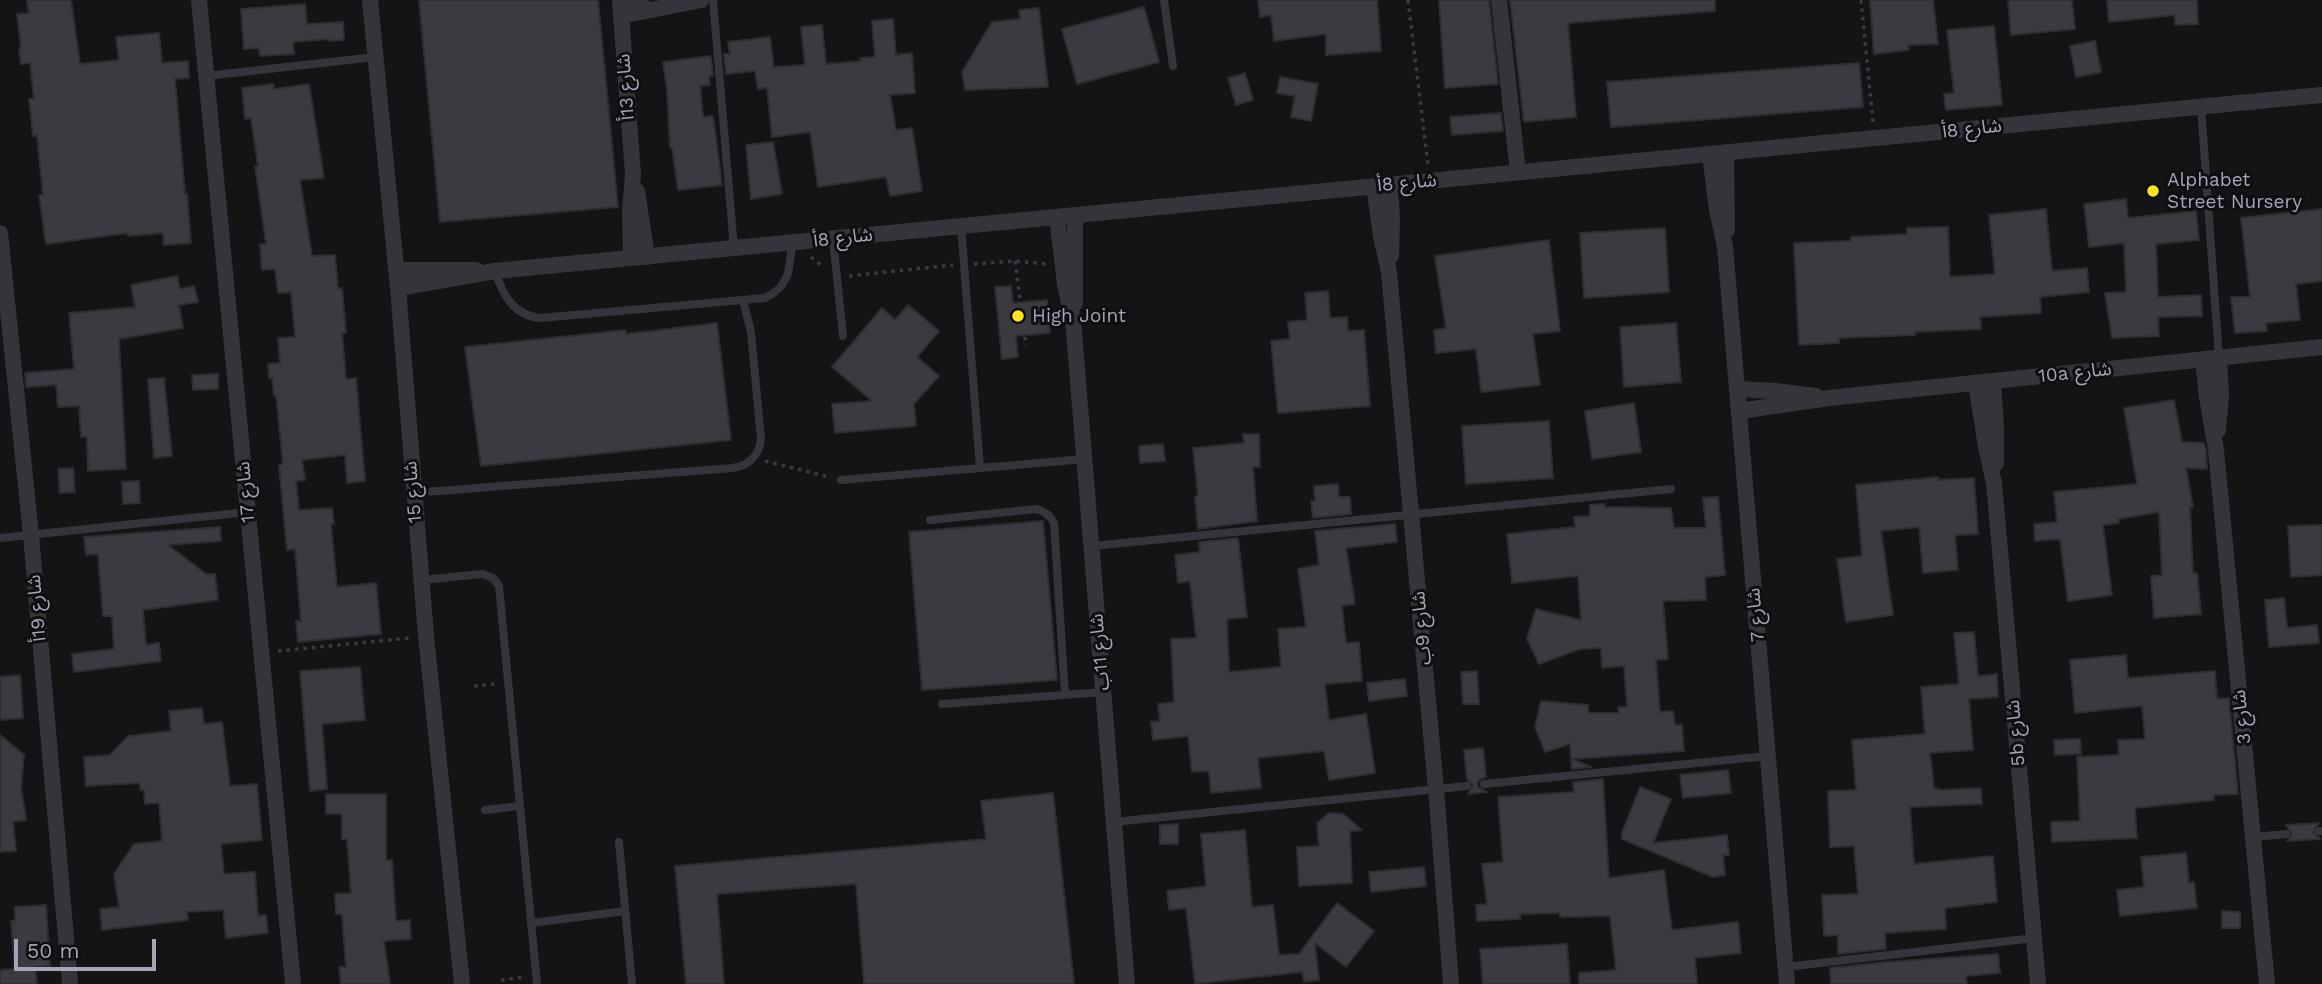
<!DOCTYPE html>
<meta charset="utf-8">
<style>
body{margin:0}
#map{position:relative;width:2322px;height:984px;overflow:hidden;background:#141416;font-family:"Work Sans",sans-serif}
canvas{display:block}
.scale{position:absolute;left:14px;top:939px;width:142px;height:32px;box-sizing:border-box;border:4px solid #a4a6b8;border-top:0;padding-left:9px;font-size:21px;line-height:24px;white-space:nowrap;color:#a4a6b8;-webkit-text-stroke:5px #0f0f11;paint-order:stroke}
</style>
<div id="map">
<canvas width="2322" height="984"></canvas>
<div class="scale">50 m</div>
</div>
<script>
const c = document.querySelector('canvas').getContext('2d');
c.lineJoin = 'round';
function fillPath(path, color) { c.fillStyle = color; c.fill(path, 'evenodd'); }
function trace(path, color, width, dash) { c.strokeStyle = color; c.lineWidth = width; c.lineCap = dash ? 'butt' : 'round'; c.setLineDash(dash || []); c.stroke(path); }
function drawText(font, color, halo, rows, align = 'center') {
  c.font = font + ' "Work Sans","Noto Sans Arabic",sans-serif'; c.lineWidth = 6; c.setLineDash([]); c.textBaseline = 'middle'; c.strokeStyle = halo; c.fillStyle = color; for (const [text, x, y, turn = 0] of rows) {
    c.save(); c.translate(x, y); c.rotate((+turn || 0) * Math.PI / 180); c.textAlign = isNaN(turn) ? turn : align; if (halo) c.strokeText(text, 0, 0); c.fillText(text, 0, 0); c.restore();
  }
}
const building = new Path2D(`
 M27 0H71L80 64 119 60 116 37 159 33 162 63 188 61 189 78 175 79 185 194H187L191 243 164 245 163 233 128 236V233L46 244 39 195H43L37 135 33 136 29 99H34L30 63 21 64 19 49 21 48 17 14 29 13Z
 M419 0H598L618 207 440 222Z
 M1258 0H1377L1381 51 1326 55V34L1274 41 1271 15 1260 17Z
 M1439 0H1489L1498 84 1445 88Z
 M1510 0H1715V11L1568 23 1576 117 1524 122Z
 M1870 0H1933L1938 44 1908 45 1909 50 1874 54Z
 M2008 0H2072L2075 29 2011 35Z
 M2107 0H2197L2198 24 2175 25V15L2109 22Z
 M305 4 307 24 343 22 344 40 329 41V39L293 42 294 54 260 56 259 48 244 49 241 9Z
 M1144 7 1159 62 1077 84 1062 29Z
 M1039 8 1048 87 965 90 962 72 992 22 1020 19 1019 10Z
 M893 19 896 55 912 53 915 93 890 95 896 130 912 128 922 191 890 196 886 177 818 187 810 132 772 137 767 88 758 89 755 71 726 74 724 54H730L728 42 770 37 774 67 805 65 801 27 822 25 826 64 861 61 860 58 875 57 872 21Z
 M1994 26 2002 105 1946 110 1944 94 1954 93 1947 30Z
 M2095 41 2101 72 2076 77 2070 46Z
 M711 56 713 76H709L710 85 700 86 703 117 713 116 722 185 678 190 672 147H670L667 90 663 62Z
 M1859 63 1863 107 1611 127 1607 82Z
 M1245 73 1253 100 1236 105 1228 78Z
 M1280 77 1318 84 1311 121 1291 117 1295 96 1277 93Z
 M273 84 274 89 309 84 324 178 300 180 312 256 335 255 338 289 342 288 346 333H342L346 379 356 378 365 481 347 483 345 455 302 460 305 480 296 481 299 510 332 508 334 524H331L337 587 376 583 381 634 298 642 296 621H301L295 549 287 550 279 465 283 464 276 395 274 396 272 378H269L268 364 280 363 278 338 295 337 291 292 278 293 275 269 262 270 260 244H266L255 166H258L251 118 245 119 242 88Z
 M1501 113 1503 131 1452 135 1450 117Z
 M773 142 782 194 751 199 746 145Z
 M2126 199 2128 218 2196 211 2199 240 2156 244 2158 297 2201 295 2202 316 2158 317 2159 336 2112 338 2105 293 2126 292 2124 243 2089 247 2084 204Z
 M2046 209 2052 271 2087 268 2089 292 2040 297 2041 313 1980 317 1981 329 1915 332V335L1839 338V343L1799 345 1794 243 1851 241V237L1907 234V228L1948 227 1950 277 1995 274 1989 215Z
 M2322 209V281L2296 284 2300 320 2266 323 2267 331 2235 333 2231 297H2250L2241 218Z
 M1665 228 1669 292 1584 298 1580 233Z
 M1549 240 1560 331 1533 334 1540 385 1481 392 1476 349 1436 353 1434 330 1446 328 1435 256Z
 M177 276 180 289 194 286 198 302 179 305 183 328 119 339 126 469 88 471 87 437H81L79 406 58 407 56 385 26 387 25 373 74 369 69 313 135 307 131 285Z
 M1011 286 1013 303 1047 300 1050 333 1016 336 1018 357 1002 359 995 287Z
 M1328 291 1330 318 1347 317 1348 331 1364 330 1370 406 1278 413 1271 341 1290 339 1288 322 1307 320 1305 293Z
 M908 305 939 331 917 357 939 376 914 404 916 426 835 433 832 404 872 401 832 367 882 308 895 320Z
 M717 323 731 440 481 466 465 347 625 330 626 334Z
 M1676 323 1681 382 1624 387 1620 327Z
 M218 374V389L193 390 192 375Z
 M164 378 172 456 154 458 148 379Z
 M2174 400 2182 442 2204 443 2206 451 2207 469 2186 468 2193 507H2190L2193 573H2197L2201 614 2154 618 2151 576 2162 575 2159 512 2118 519 2119 523 2103 525 2112 595 2068 601 2060 539 2035 541 2034 524 2057 522 2054 492 2137 484 2124 408Z
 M1634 403 1641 452 1592 459 1585 411Z
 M1549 421 1553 478 1466 484 1462 426Z
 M1243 434H1259L1260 467H1253L1257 521 1198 529 1195 497 1198 496 1193 448 1244 443Z
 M1163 444 1165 461 1140 463 1139 446Z
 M73 468 75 492 60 493 58 469Z
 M1938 477V480L1974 478 1978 534 1955 535 1958 570 1923 573 1919 527 1881 531 1893 615 1846 622 1837 559 1862 556 1856 485Z
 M139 481 140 503 123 504 122 482Z
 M1338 484 1339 497H1350L1351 514 1313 518 1311 501H1315L1314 486Z
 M1718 497 1725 575 1705 577 1706 600 1663 601 1668 659 1656 660 1660 712 1673 711 1675 725H1682L1684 751 1572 759 1591 767 1572 769 1570 744 1545 752 1535 727 1541 701 1588 705V713H1619L1618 707H1627L1624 666 1602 668 1601 648 1580 649 1539 664 1527 639 1536 609 1581 620 1578 576 1512 583 1507 534 1575 527 1574 517 1590 516V505L1605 504V507L1671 508 1674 528H1706L1703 498Z
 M1043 521 1057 680 922 690 909 532Z
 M1395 524 1397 542 1346 548 1355 604 1342 606 1346 643 1359 642 1362 681 1325 684 1329 720 1366 714 1375 773 1329 780 1324 751 1258 758 1261 788 1211 793 1209 771 1192 772 1188 736 1153 740 1151 722 1160 721 1158 704 1174 702 1171 639 1196 638 1190 581 1178 583 1175 555 1200 552 1199 542 1238 538 1247 617 1227 619 1229 672 1281 667 1278 629 1306 627 1298 569 1319 565 1315 531Z
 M2322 525V575L2291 577 2288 526Z
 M220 527 221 541 168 545 206 574H215L218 600 143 610 146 645 159 643 161 661 74 672 72 654 114 649 112 616H103L98 554 86 555 84 537Z
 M2284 598 2287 628 2317 625 2319 643 2269 647 2265 600Z
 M1974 632 1978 676 1997 674 1998 697 1969 699 1973 750 1930 753 1934 788 1942 790 1981 788 1982 804 1910 807 1914 864 1993 856 1997 902 1945 908 1946 929 1885 933 1886 949 1838 954V935L1824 936 1822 895 1858 894 1854 846 1830 847 1828 791 1856 790 1852 740 1925 734 1921 687 1959 684 1954 633Z
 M2126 655 2128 678 2215 671 2217 699 2229 698 2238 794 2214 795V800L2135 808 2137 838 2052 842 2051 822 2080 821 2077 757 2119 755 2118 740 2145 739 2142 706 2075 713 2070 660Z
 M360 667 365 720 322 724 327 789 310 791 300 671Z
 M1477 671 1479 704H1463L1461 672Z
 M20 675 23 718 0 720V677Z
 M1405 679 1407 696 1369 701 1367 683Z
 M202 708 204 724 222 722 230 786 257 784 262 840 221 844 224 874 255 872 258 916 266 915 268 933 226 938 223 910 187 912 188 920 102 930 100 909 119 907 114 874 134 844 162 841 159 803 145 804 144 790H140V783L86 786 84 757 110 755 128 736 171 731 169 711Z
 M0 735 24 755 21 787 26 820 13 822 16 851 0 852Z
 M2080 739 2081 754 2055 755 2054 740Z
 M1483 748 1486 777 1480 779 1477 784 1479 788 1487 792 1468 794 1473 785 1467 779 1464 750Z
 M1728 770 1731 793 1683 798 1680 775Z
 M1603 779 1609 878 1664 870 1672 930 1738 922 1741 953 1695 958 1697 984H1579V973L1616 970 1610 916 1560 917V913L1520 914V919L1477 921 1476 905 1487 904 1482 864 1503 862 1498 797 1574 792 1573 782Z
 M1640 787 1671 799 1653 843 1727 835 1729 855H1723L1725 875 1713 877 1622 839V833Z
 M1053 793 1074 984H864L856 884 717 894 724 984H686L675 866 986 839 981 801Z
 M326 794H386V860H392L396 921 410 920 411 939 384 941 390 984H341L339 967H346L342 914H336L335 894 351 893 347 839H342V814H326Z
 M1329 813 1343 814 1362 830 1350 831 1352 883 1299 886 1297 847 1319 846 1317 823Z
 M2319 823 2313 832 2320 839 2287 841 2292 834 2286 825Z
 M1178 824V844H1160V825Z
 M1245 830 1252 907 1273 905 1279 955 1299 954 1337 903 1374 931 1346 967 1315 943 1319 980 1304 982 1302 972 1195 984 1186 908 1169 910 1167 891 1206 886 1201 834Z
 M2186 853 2189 883 2194 882 2197 908 2120 916 2117 890 2144 887 2141 857Z
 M1424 867 1426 886 1371 892 1369 872Z
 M46 905 50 966 35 967 37 984H0V970L15 969 11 921 15 920V907Z
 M2222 911 2240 912V928H2222Z
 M1567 944 1570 984H1483L1480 949Z
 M1998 954 2000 973 1966 976 1967 984H1831L1830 968 1887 962Z`);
fillPath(building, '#3b3a41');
trace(building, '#2e2d32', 2);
trace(new Path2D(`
 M1408 0 1428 165
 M1861 0 1873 122
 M811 257 824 268
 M1015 261 1026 346
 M974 264 1015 261 1047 264
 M849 276 953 265
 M765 461 829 477
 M278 651 410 638
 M474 686 495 684
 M501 980 524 977`), '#3a3b42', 3.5, [3.5, 5]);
trace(new Path2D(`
 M713 0 734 248
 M1164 0 1173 66
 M206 76 376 57
 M2201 106 2219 358
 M961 226 980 468
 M833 239 843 336
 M495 271C503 295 513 315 540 318L765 298C790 287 790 267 792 243
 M841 480 1085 459
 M413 493 732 468C749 466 759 456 761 439L751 332 743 300
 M930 520 1036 509C1045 511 1050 515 1054 523L1065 694
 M0 538 248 512
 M1092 546 1671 489
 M421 580 483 574 493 578 499 586 537 984
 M942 704 1104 692
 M1484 784 1768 756
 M485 810 520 806
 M1114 822 1467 786
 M2319 831H2322
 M2254 837 2286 834
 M619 842 632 984
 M531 923 625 911
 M1786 967 2034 938`), '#35343b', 8);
trace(new Path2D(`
 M199 0 293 984
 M370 0 398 288 426 636 462 984
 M620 0 633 175 630 211 631 258
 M1499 0 1518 172
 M620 1 641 0
 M621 16 701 0
 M1726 152 1727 230
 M1710 154 1717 210 1725 246 1787 984
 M1390 185 1392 219 1391 256
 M1374 186 1381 236 1389 272 1436 789 1451 984
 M637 191 647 257
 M1057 217 1065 284 1073 320 1127 984
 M0 233 31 535 70 984
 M396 270H476
 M398 288 495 271 2322 95
 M1075 303V215
 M2203 360 2207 397 2216 450 2267 984
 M1993 381 1996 428V463
 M1976 383 1986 447 1994 483 2038 984
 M1738 389 1775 391 1816 396
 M1739 411 1829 398 2322 347
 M2218 430 2221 396 2219 358`), '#35343b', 16);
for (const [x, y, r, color] of [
 [2153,191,7,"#ffe222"],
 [1018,316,7,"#ffe222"]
]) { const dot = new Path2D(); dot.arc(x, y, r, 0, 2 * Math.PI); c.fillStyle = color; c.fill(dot); trace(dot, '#0f0f11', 2.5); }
drawText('19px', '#a4a6b8', '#0f0f11', [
 ["شارع 13أ",626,87,-94],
 ["شارع 8أ",1972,129,-6],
 ["شارع 8أ",1407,183,-5],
 ["شارع 8أ",843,238,-6],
 ["10a شارع",2075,373,-6],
 ["شارع 17",246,492,-95],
 ["شارع 15",413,492,-95],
 ["شارع 19أ",37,608,-95],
 ["شارع 7",1756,615,-95],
 ["شارع 9ب",1422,628,-95],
 ["شارع 11ب",1100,652,-95],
 ["شارع 3",2242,717,-96],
 ["5b شارع",2016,733,-95]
]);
drawText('19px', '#a4a6b8', '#0f0f11', [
 ["Alphabet",2167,180],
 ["Street Nursery",2167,202],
 ["High Joint",1032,316]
], 'left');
</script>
